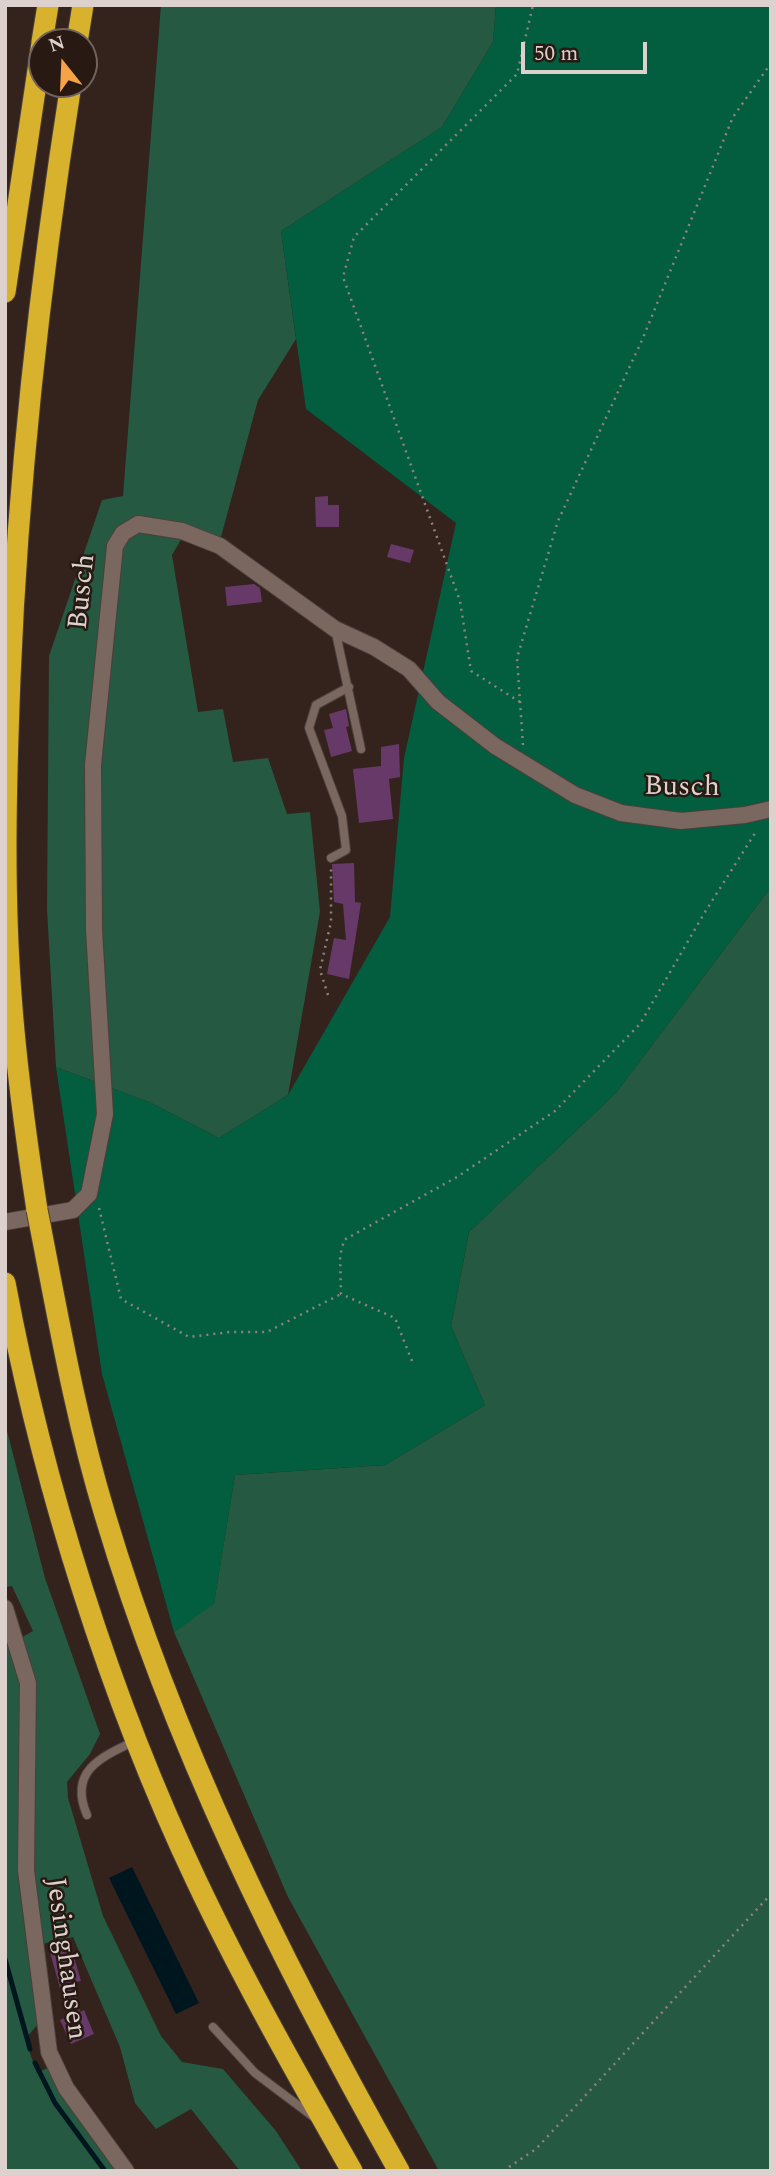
<!DOCTYPE html>
<style>
body{margin:0}
#map{position:relative;width:776px;height:2176px;overflow:hidden;background:#33231c;font-family:Spectral,serif}
canvas{display:block}
.frame{position:absolute;inset:0;border:7px solid #dcd1cd;pointer-events:none}
.north{position:absolute;left:28px;top:28px;width:70px;height:70px;box-sizing:border-box;background:#281913;border:2px solid #70635d;border-radius:50%;rotate:342deg;font-size:19px;font-weight:700;line-height:28px;text-align:center;color:#dcd1cd}
.north::after{content:'';display:block;margin:auto;width:24px;height:32px;background:#f6a246;clip-path:polygon(50% 0,100% 100%,50% 72%,0 100%)}
.scale{position:absolute;left:521px;top:42px;width:126px;height:32px;box-sizing:border-box;border:4px solid #dcd1cd;border-top:0;padding-left:9px;font-size:21px;line-height:24px;white-space:nowrap;color:#dcd1cd;-webkit-text-stroke:5px #281913;paint-order:stroke}
</style>
<div id="map">
<canvas width="776" height="2176"></canvas>
<div class="frame"></div>
<div class="north">N</div>
<div class="scale">50 m</div>
</div>
<script>
const c = document.querySelector('canvas').getContext('2d');
c.lineJoin = 'round';
function fillPath(path, color) { c.fillStyle = color; c.fill(path, 'evenodd'); }
function trace(path, color, width, dash) { c.strokeStyle = color; c.lineWidth = width; c.lineCap = dash ? 'butt' : 'round'; c.setLineDash(dash || []); c.stroke(path); }
function drawText(font, color, halo, rows, align = 'center') {
  c.font = font + ' Spectral,serif'; c.lineWidth = 5; c.setLineDash([]); c.textBaseline = 'middle'; c.strokeStyle = halo; c.fillStyle = color; for (const [text, x, y, turn = 0] of rows) {
    c.save(); c.translate(x, y); c.rotate((+turn || 0) * Math.PI / 180); c.textAlign = isNaN(turn) ? turn : align; if (halo) c.strokeText(text, 0, 0); c.fillText(text, 0, 0); c.restore();
  }
}
fillPath(new Path2D(`
 M161 5H496L493 42 442 127 281 231 296 339 258 400 218 548 185 533 172 555 198 712 223 709 233 762 268 758 287 814 310 812 320 912 288 1095 219 1138 151 1103 56 1067 47 909 49 656 102 500 123 496Z
 M771 887V2171H439L288 1897 174 1632 214 1603 235 1475 385 1465 485 1405 451 1326 469 1232 616 1093Z
 M5 1423 45 1578 100 1734 90 1754 67 1782 68 1798 103 1916 161 2036 182 2062 223 2069 276 2131 302 2171H240L191 2109 156 2129 135 2103 120 2047 73 1937 38 1945 40 2022 25 2039 37 2073 47 2068 116 2171H5V1647L33 1631 12 1586 5 1587Z`), '#255942');
fillPath(new Path2D(`
 M496 5H771V887L616 1093 469 1232 451 1326 485 1405 385 1465 235 1475 214 1604 174 1632 102 1374 56 1067 151 1103 219 1138 288 1095 390 917 404 758 456 523 306 409 281 231 442 127 493 42Z`), '#025e3f');
fillPath(new Path2D(`
 M132 1867 199 2003 176 2014 109 1878Z`), '#00161e');
trace(new Path2D(`
 M5 1959 30 2049
 M35 2063 55 2103 105 2171`), '#00161e', 5);
fillPath(new Path2D(`
 M328 496V505H339V527H316L315 497Z
 M391 544 414 550 410 563 387 557Z
 M254 584 260 588 262 602 227 606 225 587Z
 M346 709 349 726 346 727 352 751 331 757 324 730 333 728 329 714Z
 M399 744 400 777 389 779 393 819 359 823 353 769 381 766V747Z
 M354 863 355 902 361 903 349 979 327 974 334 938 346 940 343 904 334 902 332 864Z
 M70 1943 81 1981 73 1983 80 2012 84 2010 94 2034 71 2044 60 2020 68 2017 49 1949Z`), '#673968');
const service = new Path2D(`
 M335 629 361 749
 M331 858 346 850 342 816 309 728 316 705 349 687
 M87 1815C68 1771 101 1757 135 1741
 M213 2027 255 2073 315 2118`);
const minor = new Path2D(`
 M5 1222 73 1210 89 1194 105 1114 94 930 93 765 115 546 123 533 138 524 182 531 220 546 335 629 374 647 409 669 438 702 495 746 575 795 621 813 681 821 745 815 771 809
 M5 1608 28 1683 26 1870 49 2052 66 2088 126 2171`);
const motorway = new Path2D(`
 M42 42 48 5
 M77 42 83 5
 M5 292 42 43
 M37 1210C26 1138 16 1067 11 995 3 889 6 783 10 677 18 478 40 281 71 84
 M40 1225C59 1322 76 1420 105 1515 174 1746 281 1961 399 2171
 M5 1283C42 1482 110 1699 197 1882 244 1981 298 2076 352 2171`);
trace(service, '#4c3f3a', 10);
trace(minor, '#4c3f3a', 18);
trace(motorway, '#4c3f3a', 23);
trace(new Path2D(`
 M520 702 471 671 460 601 343 277 354 237 517 74 533 5
 M523 745 517 658 558 521 643 338 733 117 771 63
 M328 995 320 970 331 922V868
 M99 1208 121 1299 189 1337 230 1332H267L341 1294
 M412 1361 395 1318 341 1294 340 1256 344 1240 457 1177 555 1111 640 1024 705 912 757 830
 M509 2167 536 2149 771 1894`), '#90837d', 2.5, [2, 5]);
trace(service, '#7a675f', 8);
trace(minor, '#7a675f', 16);
trace(motorway, '#d8b22d', 21);
const motorwayBridge = new Path2D(`
 M37 1210 40 1225`);
trace(motorwayBridge, '#4c3f3a', 23, []);
trace(motorwayBridge, '#d8b22d', 21);
drawText('28px', '#dcd1cd', '#281913', [
 ["Busch",84,592,-84],
 ["Busch",682,789,1],
 ["Jesinghausen",64,1959,82]
]);
</script>
